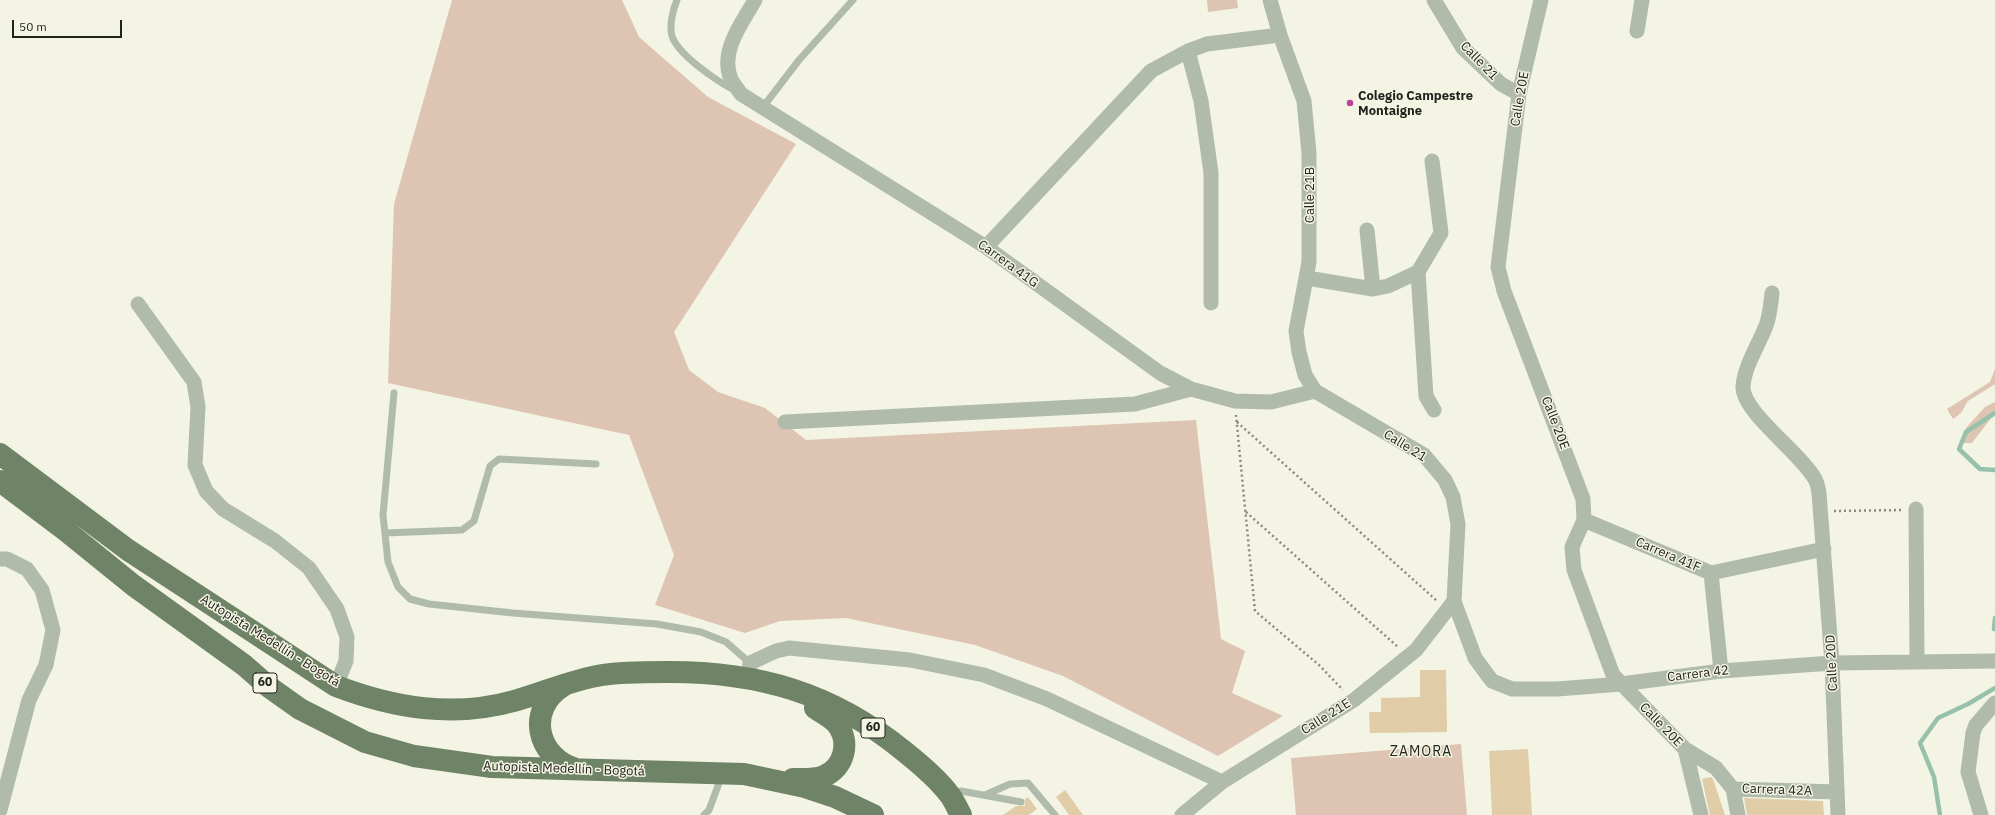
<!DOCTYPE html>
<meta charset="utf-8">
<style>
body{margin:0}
#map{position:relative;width:1995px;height:815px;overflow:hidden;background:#f3f4e3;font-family:"IBM Plex Sans",sans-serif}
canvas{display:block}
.scale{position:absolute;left:12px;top:20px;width:110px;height:18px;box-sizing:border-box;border:2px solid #23231d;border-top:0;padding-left:5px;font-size:12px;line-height:14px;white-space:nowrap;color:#23231d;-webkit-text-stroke:3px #f3f4e3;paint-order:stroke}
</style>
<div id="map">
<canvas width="1995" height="815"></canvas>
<div class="scale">50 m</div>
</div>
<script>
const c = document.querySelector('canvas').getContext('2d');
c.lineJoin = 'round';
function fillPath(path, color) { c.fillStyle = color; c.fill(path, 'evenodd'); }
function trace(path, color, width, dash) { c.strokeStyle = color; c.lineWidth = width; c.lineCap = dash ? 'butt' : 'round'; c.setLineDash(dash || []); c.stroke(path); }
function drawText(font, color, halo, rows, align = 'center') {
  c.font = font + ' "IBM Plex Sans",sans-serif'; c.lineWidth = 3; c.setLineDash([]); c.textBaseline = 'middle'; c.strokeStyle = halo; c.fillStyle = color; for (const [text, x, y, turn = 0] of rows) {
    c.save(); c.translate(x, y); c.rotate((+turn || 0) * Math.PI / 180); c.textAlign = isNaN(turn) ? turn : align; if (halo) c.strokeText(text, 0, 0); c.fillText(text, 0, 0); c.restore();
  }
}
fillPath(new Path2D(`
 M452 0H622L639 37 708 97 796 144 674 332 689 370 718 392 765 408 806 440 1196 420 1221 639 1245 651 1232 693 1283 716 1218 756 1063 676 975 645 846 618 780 621 745 633 655 605 674 555 629 435 388 383 394 204Z
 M1207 0H1237L1238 8 1208 12Z
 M1995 369V384L1968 401 1961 413 1953 419 1947 409 1990 382Z
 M1995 402V413L1972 443H1963L1966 428 1985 407Z
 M1461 744 1467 815H1296L1291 758Z`), '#dec4b2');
trace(new Path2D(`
 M1995 413 1966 432 1959 449 1980 469 1995 470
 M1994 629 1995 618
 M1940 815 1934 777 1920 743 1938 718 1968 704 1995 688`), '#97c1ab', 4.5);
fillPath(new Path2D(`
 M1420 670H1446L1447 732 1370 733 1369 712H1381V698L1420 697Z
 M1528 749 1532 815H1492L1489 751Z
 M1711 777 1713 779 1725 815H1710L1702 779Z
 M1065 790 1083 815H1069L1056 797Z
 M1028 797 1037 809 1029 815H1003L1016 806H1025V799Z
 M1744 798 1823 801 1824 815H1747Z`), '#e0cca6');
trace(new Path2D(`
 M1236 415 1255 611 1319 665 1343 690
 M1237 422 1436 600
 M1834 511 1903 510
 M1246 512 1398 647`), '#89897e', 2.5, [2, 3]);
trace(new Path2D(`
 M677 0C673 9 669 26 672 36 678 55 717 81 734 90
 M763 107 799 60 853 0
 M394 393 383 515 388 562 398 587 410 599 429 604 513 613 657 624 701 632 726 642 750 663
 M385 533 462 530 474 521 490 466 499 459 596 464
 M952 794 961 791 1021 802
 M985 795 1010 784 1028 783 1055 815
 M704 815 709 810 722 775`), '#b0bbab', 7);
trace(new Path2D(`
 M755 0C743 22 719 51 731 79 733 84 738 89 741 94L986 247 1160 373 1191 389 1235 401 1271 402 1315 391
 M1270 0 1280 35 1304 101 1309 153V262L1296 331 1299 352 1305 375 1315 391 1424 455 1445 480 1453 497 1458 524 1454 601 1475 658 1492 681 1512 689H1557L1621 684 1721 671 1832 663 1995 661
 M1434 0 1463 48 1501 84 1519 94
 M1541 0 1519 94 1498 267 1504 291 1583 499 1584 520 1572 547 1574 570 1613 675 1685 749 1701 815
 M1637 31 1642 0
 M1188 51 1201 101 1211 173V303
 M1367 230 1373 289
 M986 247 1151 71 1188 51 1207 44 1280 35
 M1418 272 1426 396 1434 410
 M1307 278 1373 289 1388 286 1418 272 1441 233 1432 161
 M1772 293C1771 303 1770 313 1767 323 1760 343 1745 364 1743 386 1741 412 1804 455 1816 481 1818 485 1818 489 1819 493L1832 663 1838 815
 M138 304 194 382 198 407 195 465 206 491 223 509 275 541 309 568 337 609 347 637 346 661 336 686
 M785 422 1135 404 1191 389
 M1916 509 1917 662
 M1584 520 1711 573 1824 549
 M0 559H7L27 569 42 590 53 630 46 665 29 700 0 810
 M1711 573 1721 671
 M749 677 750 663 776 651 789 648 910 660 984 675 1047 699 1222 782
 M1685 749 1716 768 1733 789 1837 792
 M1733 789 1738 815
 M1182 815 1222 782 1354 700 1416 650 1454 601
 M1981 815 1968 772 1973 733 1976 725 1995 703`), '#b0bbab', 15);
trace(new Path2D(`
 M0 454 128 550 336 686C394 708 453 718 514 701 543 693 571 680 602 675 622 672 643 672 664 672 756 671 832 692 905 752 920 764 937 778 949 794 954 800 957 808 961 815
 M0 481 65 530 133 585 244 665 269 687 300 709 365 742 414 756 492 767 744 774 805 787 835 797 873 815
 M563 686C526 709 536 757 576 769
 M793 779C802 779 815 780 824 776 844 768 851 742 837 724 832 718 822 713 815 708`), '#6f8466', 22);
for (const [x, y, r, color] of [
 [1350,103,4,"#ba449c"]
]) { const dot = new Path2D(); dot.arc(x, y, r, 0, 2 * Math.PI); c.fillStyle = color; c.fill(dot); trace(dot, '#f3f4e3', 1.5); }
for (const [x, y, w] of [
 [265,683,24],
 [873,728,24]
]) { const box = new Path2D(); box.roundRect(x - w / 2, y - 10, w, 20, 3); c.fillStyle = '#f3f4e3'; c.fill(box); trace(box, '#23231d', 1); }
drawText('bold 12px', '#23231d', null, [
 ["60",265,683],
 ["60",873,728]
]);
drawText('13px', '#23231d', '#f3f4e3', [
 ["Calle 21",1479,61,46],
 ["Calle 20E",1520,99,-80],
 ["Calle 21B",1310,195,-90],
 ["Carrera 41G",1008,264,36],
 ["Calle 20E",1555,423,69],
 ["Calle 21",1405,446,32],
 ["Carrera 41F",1668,555,23],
 ["Autopista Medellín - Bogotá",270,641,32],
 ["Calle 20D",1832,663,-93],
 ["Carrera 42",1698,674,-7],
 ["Calle 21E",1326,717,-32],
 ["Calle 20E",1661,725,46],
 ["Autopista Medellín - Bogotá",564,769,2],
 ["Carrera 42A",1777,790,2]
]);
drawText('bold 13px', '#23231d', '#f3f4e3', [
 ["Colegio Campestre",1358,96],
 ["Montaigne",1358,111]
], 'left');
c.letterSpacing = '1px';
drawText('14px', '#23231d', '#f3f4e3', [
 ["ZAMORA",1421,752]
]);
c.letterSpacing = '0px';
</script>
